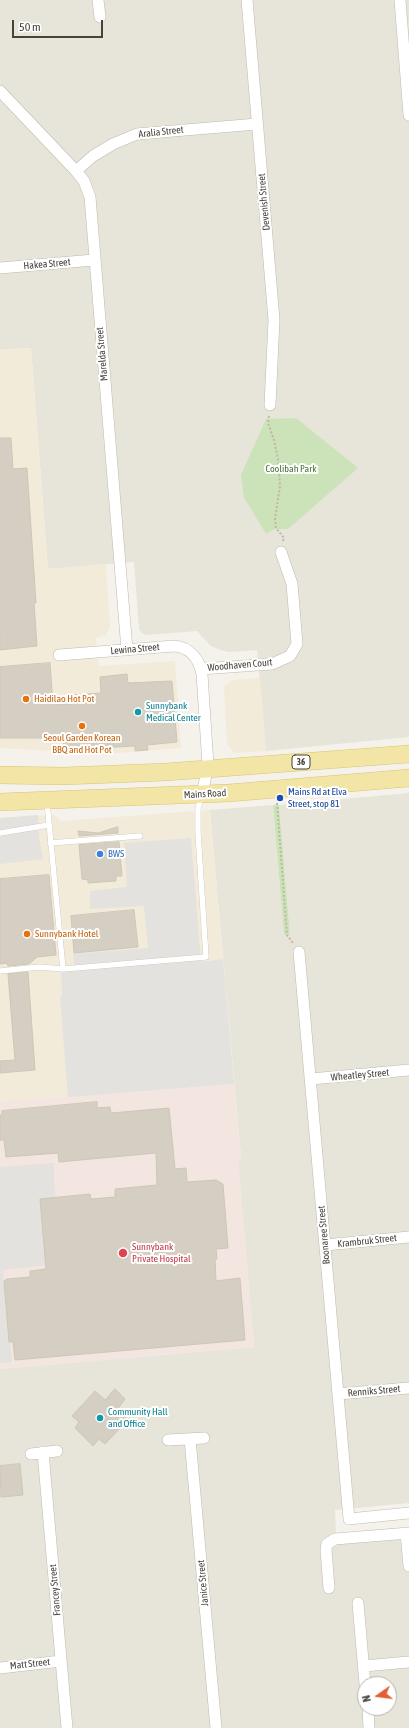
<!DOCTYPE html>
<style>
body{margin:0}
#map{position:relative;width:409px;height:1728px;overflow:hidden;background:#f4f2eb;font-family:"Asap Condensed",sans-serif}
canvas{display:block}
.north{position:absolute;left:357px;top:1676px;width:40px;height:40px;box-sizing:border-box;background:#fff;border:1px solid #b5b4b0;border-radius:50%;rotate:256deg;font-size:11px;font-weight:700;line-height:16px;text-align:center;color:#47433a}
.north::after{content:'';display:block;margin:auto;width:14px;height:18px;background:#e26034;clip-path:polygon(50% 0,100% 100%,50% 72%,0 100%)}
.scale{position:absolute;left:12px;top:20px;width:91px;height:18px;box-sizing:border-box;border:2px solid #47433a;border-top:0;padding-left:5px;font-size:12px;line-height:14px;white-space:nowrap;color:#47433a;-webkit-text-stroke:3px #fff;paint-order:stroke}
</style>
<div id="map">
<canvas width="409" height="1728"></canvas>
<div class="north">N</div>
<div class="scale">50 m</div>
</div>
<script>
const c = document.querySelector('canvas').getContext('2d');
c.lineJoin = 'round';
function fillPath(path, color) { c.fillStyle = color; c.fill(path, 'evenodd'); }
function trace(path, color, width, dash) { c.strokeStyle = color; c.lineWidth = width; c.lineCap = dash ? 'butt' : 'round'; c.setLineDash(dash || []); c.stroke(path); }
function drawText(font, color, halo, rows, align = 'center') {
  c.font = font + ' "Asap Condensed",sans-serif'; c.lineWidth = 4; c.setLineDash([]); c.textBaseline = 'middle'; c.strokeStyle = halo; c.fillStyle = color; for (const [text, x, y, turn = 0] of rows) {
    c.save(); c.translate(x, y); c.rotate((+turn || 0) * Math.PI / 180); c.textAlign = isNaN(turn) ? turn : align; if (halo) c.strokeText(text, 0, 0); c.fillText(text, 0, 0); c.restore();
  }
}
fillPath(new Path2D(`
 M0 0H409V737L266 751 257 650 228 652 218 649 211 646 197 631 146 635 142 633 139 629 134 562 48 569 31 348 0 350ZM244 498 288 529H275L266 534Z
 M409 793V1503L335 1510 336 1534 409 1527V1728H0V1369L254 1347 238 1159 241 1158 210 810 273 805 284 935 290 934 279 805ZM365 1684H389V1708H365Z`), '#e7e4da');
fillPath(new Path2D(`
 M31 348 48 569 106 564 110 627 106 635 96 638 99 666 175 661 181 748 106 754 0 748V350Z
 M260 678 266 751 235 753 229 747 227 741 224 687 232 680Z
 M210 810 234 1084 0 1102V818L54 815 61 821Z`), '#f3ebd9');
fillPath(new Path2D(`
 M234 1084 241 1158 238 1159 254 1347 0 1369V1102Z`), '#f3e5e0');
fillPath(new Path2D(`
 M296 418 358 468 288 529H275L266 534 244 498 241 475 266 419Z
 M273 805H279L290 934 284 935Z`), '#cce3b9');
fillPath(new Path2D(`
 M38 815 39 839 43 859 0 864V818Z
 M191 838 201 962 223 959 234 1084 68 1097 60 997 62 995 61 972 75 970 73 954 148 948 144 906 90 909V891L127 887 124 843Z
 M54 1163V1181L62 1263 3 1270 12 1362 0 1363V1167Z`), '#e3e2df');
const building = new Path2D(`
 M0 438H11L13 469 27 468 36 603H34L37 646 0 650Z
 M50 663 53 705 72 704V695L101 693 100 677 127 674 128 683 172 681 177 742 147 745 148 750 135 751V746L64 750 63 738H0V667Z
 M118 827V833L79 836 78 831 98 833Z
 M119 842 122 876H116V881L88 883V880L82 879 79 845Z
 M49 875 56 955 37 957 29 964 8 966 7 963 0 964V879Z
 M134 910 138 947 74 953 71 916Z
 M28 972 35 1070 0 1073V1061L15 1060 8 974Z
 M97 1102V1108L110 1107 111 1113 169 1108 175 1169 186 1168 187 1182 216 1180 223 1184 228 1248 216 1249 217 1259H215L216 1281 240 1278 245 1340 15 1360 13 1342H9L4 1281 7 1279 30 1277V1271L46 1269 40 1199 90 1194 91 1199 115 1197V1189L157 1185 156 1153 59 1162 58 1153 6 1157 4 1140H0V1115H2V1111Z
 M115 1389 125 1399 117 1410 128 1420 105 1444 99 1439 93 1446 75 1428 79 1422 72 1416 95 1391 105 1400Z
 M20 1464 23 1495 1 1497 0 1466Z`);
fillPath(building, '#d4cfc2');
trace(building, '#cec7b6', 1);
const lane = new Path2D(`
 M47 802 63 969
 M0 833 49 825
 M50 843 140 836
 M0 971 39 967 63 969 206 957 198 833V809L201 797`);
const street = new Path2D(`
 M98 0 100 17
 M247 0 274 320 270 405
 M400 0 409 115
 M0 91 76 171 84 181 90 197 127 650
 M76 171 93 156 113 144 137 134 257 124
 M0 268 94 260
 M59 655 174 646C190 647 199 659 202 674L208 765 202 795
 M201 669 272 664 290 656 297 644 292 584 281 552
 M299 952 349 1519 409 1513
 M311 1079 409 1070
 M325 1245 409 1237
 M338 1394 409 1388
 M190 1439 216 1728
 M168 1440 204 1438
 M43 1452 67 1728
 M31 1454 57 1451
 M406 1533 409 1566
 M329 1588 326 1550 327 1544 335 1539 409 1533
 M358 1603 365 1684
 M364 1666 409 1662
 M0 1668 61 1661
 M368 1708 369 1728`);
const primary = new Path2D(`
 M0 775 64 776 166 772 409 754
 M0 802 229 793 409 778`);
trace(lane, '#bebaaf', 6);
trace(street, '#bebaaf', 12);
trace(primary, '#d7c476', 18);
trace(new Path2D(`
 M269 416 268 423 274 440 278 459 280 486 275 519 276 528 284 538 283 541
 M277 803 287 935 293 943`), '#bfb7a1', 2, [2, 2]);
trace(lane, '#fff', 5.5);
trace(street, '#fff', 11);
trace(primary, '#f3e5a5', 17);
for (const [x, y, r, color] of [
 [26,699,4,"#e8710a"],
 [138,712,4,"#0f9aa8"],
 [82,726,4,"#e8710a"],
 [280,798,4,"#1a4fb4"],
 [100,854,4,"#3f7fe0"],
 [27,934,4,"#e8710a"],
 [123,1253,5,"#e0444e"],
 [100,1418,4,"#0f9aa8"]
]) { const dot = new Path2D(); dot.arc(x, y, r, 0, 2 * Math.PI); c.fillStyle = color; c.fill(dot); trace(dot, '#fff', 1.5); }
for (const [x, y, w] of [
 [301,762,18]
]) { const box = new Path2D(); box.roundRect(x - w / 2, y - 7, w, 14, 3); c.fillStyle = '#fff'; c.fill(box); trace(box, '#47433a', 1); }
drawText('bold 9px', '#47433a', null, [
 ["36",301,762]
]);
drawText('10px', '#47433a', '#fff', [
 ["Aralia Street",161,132,-6],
 ["Devenish Street",264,202,-95],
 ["Hakea Street",47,264,-5],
 ["Marelda Street",102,354,-95],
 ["Lewina Street",135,649,-5],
 ["Woodhaven Court",240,665,-5],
 ["Mains Road",205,794,-3],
 ["Wheatley Street",360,1075,-5],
 ["Boonaree Street",324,1235,-95],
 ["Krambruk Street",367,1241,-6],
 ["Renniks Street",374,1391,-5],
 ["Janice Street",203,1583,-95],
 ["Francey Street",55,1590,-95],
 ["Matt Street",30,1664,-6]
]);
drawText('10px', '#457333', '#fff', [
 ["Coolibah Park",291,469]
]);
drawText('10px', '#c56008', '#fff', [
 ["Haidilao Hot Pot",34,699],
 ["Seoul Garden Korean",82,738,"center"],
 ["BBQ and Hot Pot",82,750,"center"],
 ["Sunnybank Hotel",35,934]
], 'left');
drawText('10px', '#0d838f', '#fff', [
 ["Sunnybank",146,706],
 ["Medical Center",146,718],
 ["Community Hall",108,1412],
 ["and Office",108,1424]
], 'left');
drawText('10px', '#164399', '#fff', [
 ["Mains Rd at Elva",288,792],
 ["Street, stop 81",288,804]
], 'left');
drawText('10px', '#366cbe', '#fff', [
 ["BWS",108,854]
], 'left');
drawText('10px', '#be3a42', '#fff', [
 ["Sunnybank",132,1247],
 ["Private Hospital",132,1259]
], 'left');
</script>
